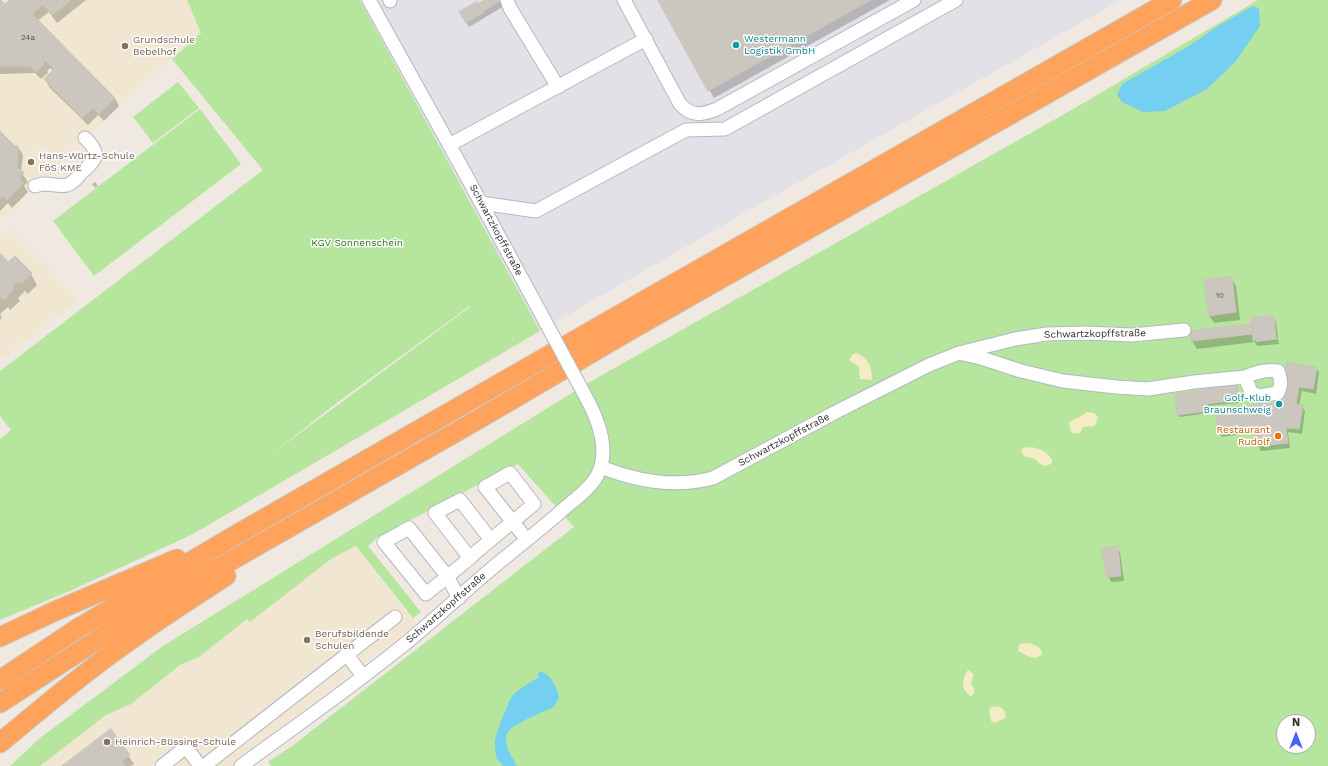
<!DOCTYPE html>
<meta charset="utf-8">
<style>
body{margin:0}
#map{position:relative;width:1328px;height:766px;overflow:hidden;background:#efe9e1;font-family:"Work Sans",sans-serif}
canvas{display:block}
.north{position:absolute;left:1276px;top:714px;width:40px;height:40px;box-sizing:border-box;background:#fff;border:1px solid #ababab;border-radius:50%;rotate:0deg;font-size:11px;font-weight:700;line-height:16px;text-align:center;color:#2e2e2e}
.north::after{content:'';display:block;margin:auto;width:14px;height:18px;background:#4264fb;clip-path:polygon(50% 0,100% 100%,50% 72%,0 100%)}
</style>
<div id="map">
<canvas width="1328" height="766"></canvas>
<div class="north">N</div>
</div>
<script>
const c = document.querySelector('canvas').getContext('2d');
c.lineJoin = 'round';
function fillPath(path, color) { c.fillStyle = color; c.fill(path, 'evenodd'); }
function trace(path, color, width, dash) { c.strokeStyle = color; c.lineWidth = width; c.lineCap = dash ? 'butt' : 'round'; c.setLineDash(dash || []); c.stroke(path); }
function drawText(font, color, halo, rows, align = 'center') {
  c.font = font + ' "Work Sans",sans-serif'; c.lineWidth = 3; c.setLineDash([]); c.textBaseline = 'middle'; c.strokeStyle = halo; c.fillStyle = color; for (const [text, x, y, turn = 0] of rows) {
    c.save(); c.translate(x, y); c.rotate((+turn || 0) * Math.PI / 180); c.textAlign = isNaN(turn) ? turn : align; if (halo) c.strokeText(text, 0, 0); c.fillText(text, 0, 0); c.restore();
  }
}
fillPath(new Path2D(`
 M361 0H1121L737 217 540 331Z`), '#e3e1e8');
fillPath(new Path2D(`
 M0 0H187L201 33 133 93 0 220Z
 M9 227 79 300 0 360V236Z
 M356 546 416 623 232 766H40L106 715 131 704 180 665 199 657 247 619 250 622 331 559Z`), '#f0e6d1');
fillPath(new Path2D(`
 M187 0H360L540 331 193 534 72 590 0 620V439L11 430 0 416V371L263 170 172 59 201 33ZM470 306V307L269 456 338 402Z
 M1258 0H1328V766H271L268 762 292 746 574 527 518 464 378 537 368 546 421 612 413 618 356 546 331 559 250 622 247 619 199 657 180 665 131 704 106 715 40 766H10L40 738 163 646 588 383 1075 108ZM1284 722H1308V746H1284Z
 M178 82 199 108 153 143 133 117Z
 M200 109 241 164 94 276 53 221Z`), '#b6e59e');
fillPath(new Path2D(`
 M856 353C868 357 872 367 872 380L860 379 859 367 849 360 852 355Z
 M1087 412 1094 413 1098 417 1095 426 1083 427 1080 433 1073 434 1070 430 1069 422C1075 418 1081 417 1087 412Z
 M1028 447C1037 447 1048 451 1052 460L1051 464 1045 466 1040 464 1035 459 1024 456 1021 451 1023 448Z
 M1028 643C1035 645 1041 646 1042 654 1034 662 1027 655 1018 651V647L1020 644Z
 M968 670 974 674 971 683 974 689V693L971 696C961 691 961 679 968 670Z
 M995 706C1003 707 1005 710 1006 717L1004 719 994 723 991 721 989 710 991 707Z`), '#f3ecc5');
fillPath(new Path2D(`
 M1253 6 1259 9 1260 26 1236 61 1207 89 1165 111 1143 112 1122 102 1117 95 1122 84 1189 46 1218 26Z
 M541 671C552 676 557 687 559 698L554 707 527 719 510 729 506 736V743L509 752 517 766H503C502 763 499 762 497 759 495 755 495 746 495 741 496 733 509 700 513 695 520 688 530 683 539 677L537 674Z`), '#75cff0');
fillPath(new Path2D(`
 M0 0 5 5 11 0H86L57 23 49 12 37 21 115 98 119 106 104 121 98 115 88 125 50 88 45 80 54 71 50 68 47 71 48 73 41 79 35 73 0 74Z
 M487 0H501L504 6 469 27 461 12 478 6Z
 M659 0H890L714 98Z
 M0 130 3 136 15 147H18L23 155 21 172 28 182 24 186 28 192 12 208 8 203 0 211Z
 M95 182 98 186 95 188 92 184Z
 M0 256H1L8 264 31 274 37 285 28 294 25 291 18 298 20 301 10 310 8 307 0 314 2 318 0 320Z
 M1231 278 1236 286 1240 320 1214 323 1209 315Z
 M1273 317 1276 322 1278 338 1256 340V342L1278 339 1279 344 1257 346 1255 342 1197 349 1192 341 1250 325 1253 329Z
 M1316 368 1319 373 1316 394 1302 391 1299 405 1302 406 1305 411 1302 434 1288 432 1290 448 1261 451 1258 446 1256 432 1222 437 1219 432 1285 403 1288 387Z
 M1237 383 1239 403 1207 406 1208 413 1180 417 1178 414 1205 391Z
 M1117 547 1120 552 1124 581 1111 582 1108 576Z
 M110 730 134 764 131 766H63Z`), '#0003');
const building = new Path2D(`
 M0 0 5 4 10 0H71L52 15 43 5 32 14 115 98 99 114 93 108 82 118 44 79 54 69 45 60 43 62 44 64 36 72 30 66H0Z
 M485 0H502L482 12 478 4Z
 M658 0H871L708 91Z
 M477 2 483 13 466 23 459 12Z
 M0 131 15 146H18L17 167 24 173 19 178 24 183 7 200 3 196 0 198Z
 M1 254 8 262 15 256 32 273 21 284 18 281 12 287 14 289 4 300 1 297 0 298Z
 M1232 277 1236 312 1208 316 1204 280Z
 M1274 316 1276 339 1253 341 1251 318Z
 M1251 324 1252 334 1191 341 1190 331Z
 M1287 362 1317 367 1313 389 1299 387 1296 404 1303 405 1299 429 1286 428 1288 443 1257 446 1254 427 1218 432 1215 409 1284 402 1287 383 1284 382Z
 M1236 379 1238 400 1207 404 1208 411 1177 415 1175 394 1204 390 1203 383Z
 M1118 546 1121 576 1107 577 1101 549Z
 M111 729 130 755 122 761 125 766H62Z`);
fillPath(building, '#cbc7bf');
trace(building, '#cbc5ba', 1);
const minor = new Path2D(`
 M369 0 461 166 539 310
 M390 0V1
 M507 0 510 8 558 87
 M624 0 680 104C692 117 702 115 717 109L914 0
 M449 145 646 39
 M35 186C38 185 41 184 45 184 52 184 60 187 67 185 73 183 77 178 81 173 96 160 102 154 85 138
 M481 203 536 211 686 130 725 129 956 0
 M963 354 981 358 1021 371 1063 381 1116 387 1148 389 1194 382 1245 377 1251 392 1258 396 1278 393C1282 385 1281 380 1278 371 1266 369 1256 372 1245 377
 M601 467C636 481 676 488 713 478L834 413 929 365 959 353 1015 339 1047 334 1086 333 1132 335 1184 330
 M470 558 475 553 534 504 510 473 485 487 527 540
 M459 598 447 576 409 528 384 542 426 594 470 558 435 513 460 500 491 540
 M347 655 363 676
 M162 766 186 747 200 766
 M204 766 395 617
 M241 766C293 728 346 691 396 651 433 622 466 589 502 560 524 542 546 525 567 506 578 497 590 488 597 476 610 452 600 424 588 401`);
const highway = new Path2D(`
 M0 637 53 612 177 559
 M0 680 80 627 234 536 626 311 1172 0
 M0 703 131 618 185 587 479 419 634 328 1212 0
 M0 743C43 707 86 671 132 639 162 617 194 597 226 576`);
trace(minor, '#b4b7c1', 15);
trace(highway, '#c9c9c9', 21);
trace(minor, '#fff', 13);
trace(highway, '#ffa35c', 19);
const minorBridge = new Path2D(`
 M539 310 588 401`);
trace(minorBridge, '#b4b7c1', 15, []);
trace(minorBridge, '#fff', 13);
for (const [x, y, r, color] of [
 [736,45,4,"#0f9aa8"],
 [125,46,4,"#8d6e63"],
 [31,162,4,"#8d6e63"],
 [1279,404,4,"#0f9aa8"],
 [1278,436,4,"#e8710a"],
 [307,640,4,"#8d6e63"],
 [107,742,4,"#8d6e63"]
]) { const dot = new Path2D(); dot.arc(x, y, r, 0, 2 * Math.PI); c.fillStyle = color; c.fill(dot); trace(dot, '#fff', 1.5); }
drawText('8px', '#555452', null, [
 ["24a",28,38],
 ["10",1220,296]
]);
drawText('10px', '#0d838f', '#fff', [
 ["Westermann",744,39],
 ["Logistik GmbH",744,51],
 ["Golf-Klub",1271,398,"right"],
 ["Braunschweig",1271,410,"right"]
], 'left');
drawText('10px', '#785e54', '#fff', [
 ["Grundschule",133,40],
 ["Bebelhof",133,52],
 ["Hans-Würtz-Schule",39,156],
 ["FöS KME",39,168],
 ["Berufsbildende",315,634],
 ["Schulen",315,646],
 ["Heinrich-Büssing-Schule",115,742]
], 'left');
drawText('10px', '#2e2e2e', '#fff', [
 ["Schwartzkopffstraße",496,230,62],
 ["Schwartzkopffstraße",1095,334,-1],
 ["Schwartzkopffstraße",784,440,-28],
 ["Schwartzkopffstraße",446,608,-41]
]);
drawText('10px', '#2c6e1b', '#fff', [
 ["KGV Sonnenschein",357,243]
]);
drawText('10px', '#c56008', '#fff', [
 ["Restaurant",1270,430],
 ["Rudolf",1270,442]
], 'right');
</script>
